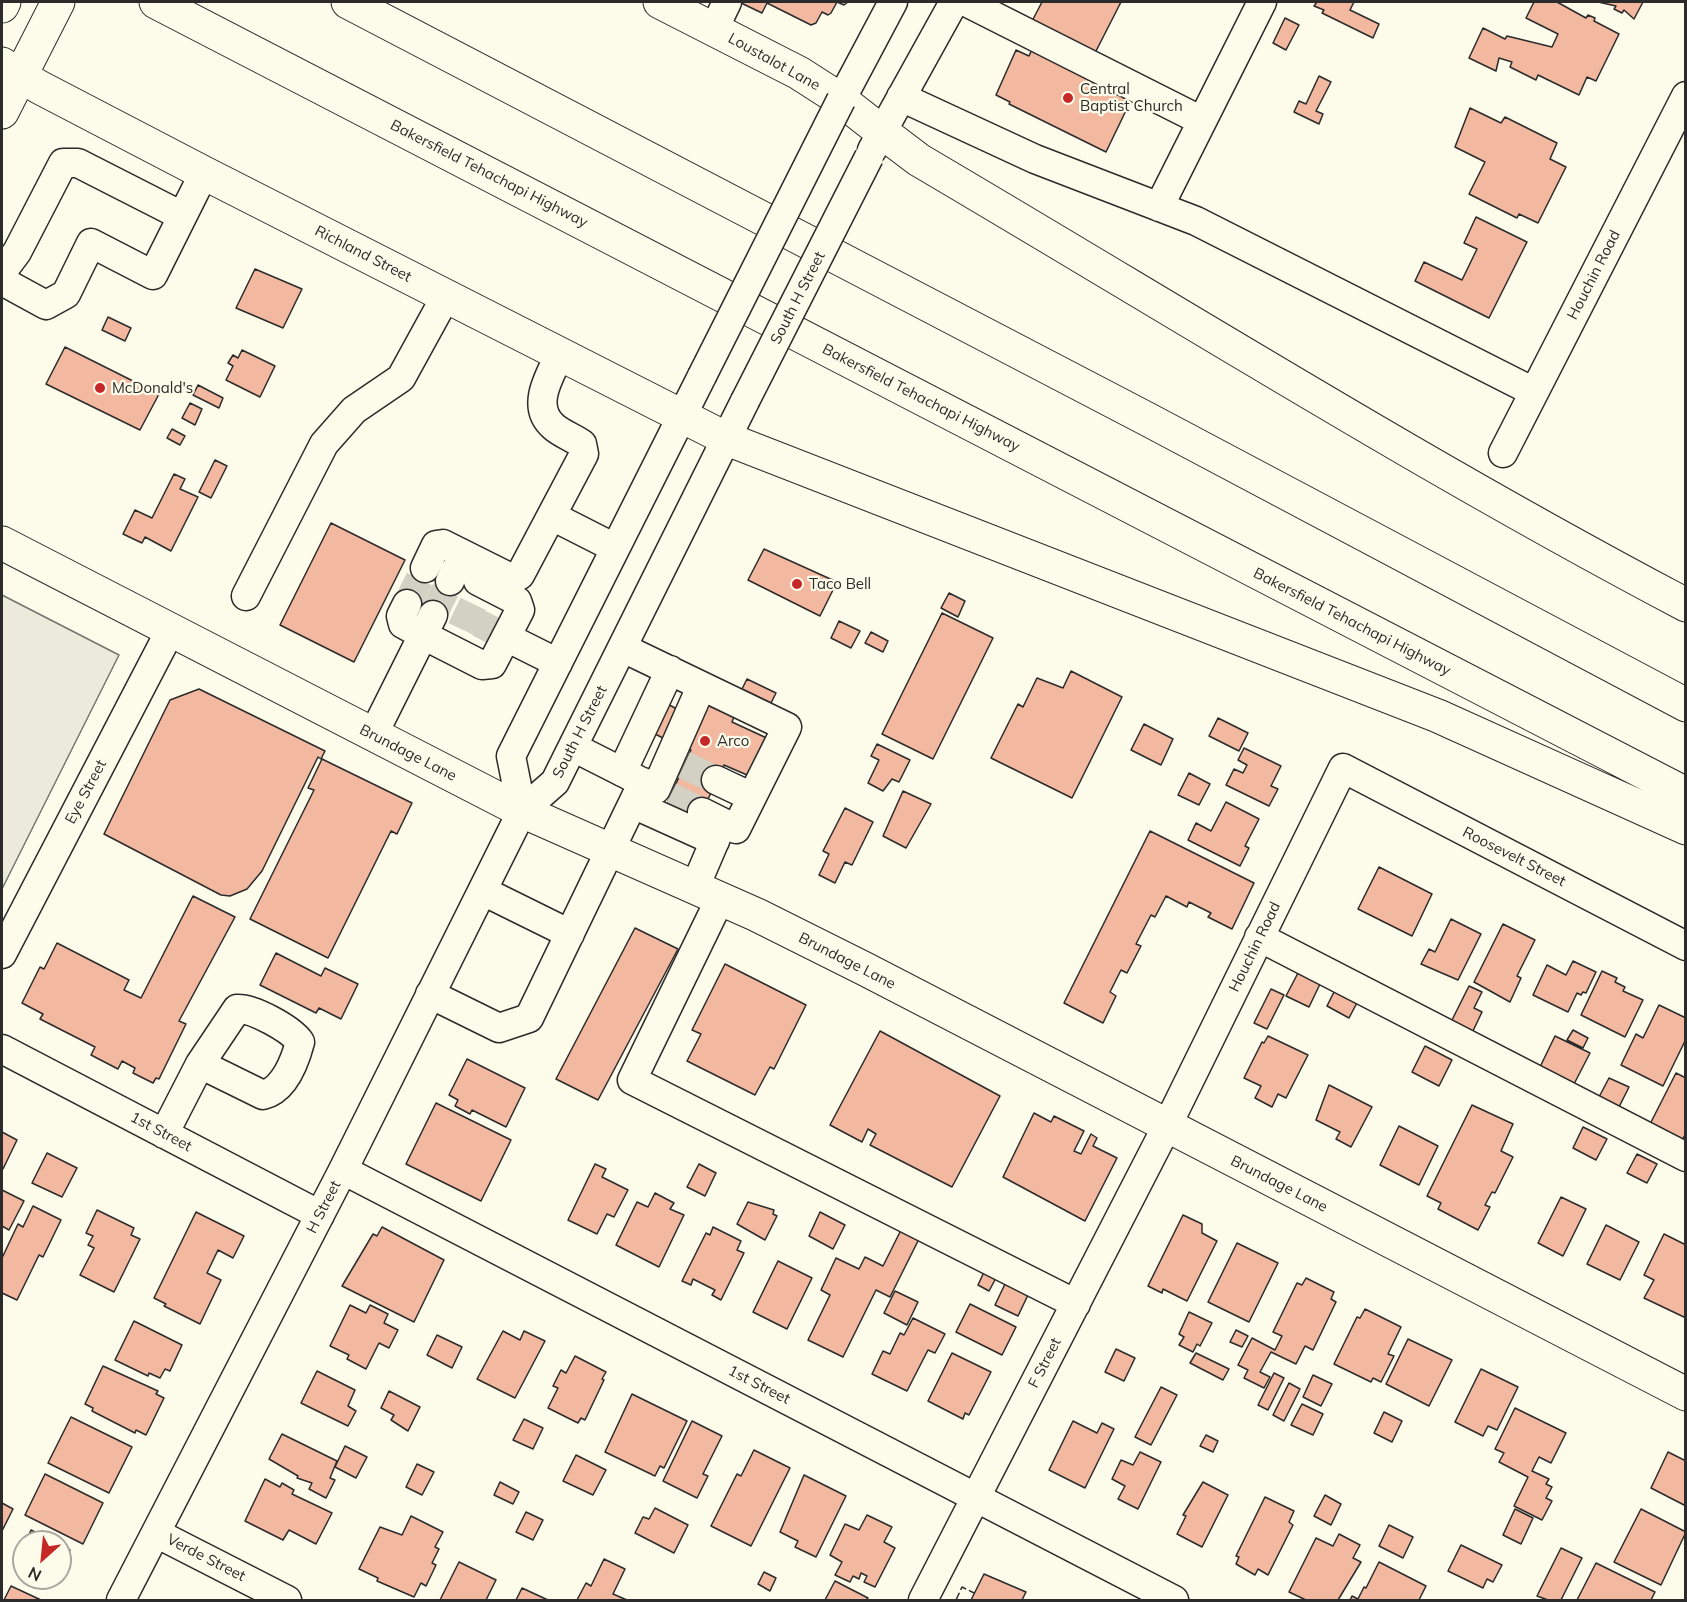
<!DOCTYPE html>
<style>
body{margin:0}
#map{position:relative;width:1687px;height:1602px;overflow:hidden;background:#fdfbea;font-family:Mulish,sans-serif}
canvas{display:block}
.frame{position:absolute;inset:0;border:3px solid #2b2b2b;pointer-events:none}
.north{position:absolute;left:12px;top:1530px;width:60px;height:60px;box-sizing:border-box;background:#fdfbea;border:2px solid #a9a89e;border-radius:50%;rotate:207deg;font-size:16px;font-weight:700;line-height:24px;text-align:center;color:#2b2b2b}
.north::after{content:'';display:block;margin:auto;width:21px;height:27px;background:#c62828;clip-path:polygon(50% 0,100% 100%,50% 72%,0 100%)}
</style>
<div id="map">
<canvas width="1687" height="1602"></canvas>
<div class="frame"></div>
<div class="north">N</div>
</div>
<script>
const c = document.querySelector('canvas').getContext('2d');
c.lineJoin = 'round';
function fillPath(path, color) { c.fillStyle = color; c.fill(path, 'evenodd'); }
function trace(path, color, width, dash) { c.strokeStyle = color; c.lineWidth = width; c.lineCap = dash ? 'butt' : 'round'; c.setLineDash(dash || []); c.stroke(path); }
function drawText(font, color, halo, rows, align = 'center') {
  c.font = font + ' Mulish,sans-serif'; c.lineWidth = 4.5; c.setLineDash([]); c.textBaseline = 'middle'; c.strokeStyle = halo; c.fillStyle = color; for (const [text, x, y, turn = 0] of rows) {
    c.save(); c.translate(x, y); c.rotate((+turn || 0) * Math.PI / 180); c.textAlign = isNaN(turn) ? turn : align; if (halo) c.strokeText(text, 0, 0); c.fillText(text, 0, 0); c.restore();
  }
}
const parking = new Path2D(`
 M2 595 119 655 2 889Z`);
fillPath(parking, '#eceadb');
trace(parking, '#74746e', 1.5);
const building = new Path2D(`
 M739 2H848L844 5 837 2 831 13 828 15 822 12 816 23 811 25 767 3 762 13Z
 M1042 2H1121L1094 55 1031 23Z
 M1317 2H1354L1350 10 1379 24 1373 38 1322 13 1324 10 1314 6Z
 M1534 2H1557L1586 18 1588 15 1595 18 1594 21 1619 34 1596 81 1587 77 1579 95 1538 75 1536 80 1510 67 1512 62 1499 58 1496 71 1469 58 1483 28 1505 39 1507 36 1552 47 1558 34 1526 18Z
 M1598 2H1643L1634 19 1624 10 1622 13 1614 9 1616 6Z
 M1285 18 1299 25 1286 50 1273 43Z
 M1034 45 1134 94 1106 152 1009 104 1010 102 996 95 1016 50 1029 56Z
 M1319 76 1331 82 1316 111 1323 114 1319 124 1294 112 1299 101 1306 104Z
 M1470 108 1501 123 1505 117 1557 143 1550 159 1566 167 1538 223 1519 214 1517 218 1469 194 1485 162 1455 147Z
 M1476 217 1527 242 1489 318 1415 281 1424 262 1462 280 1477 249 1464 243Z
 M255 269 302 289 283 328 236 308Z
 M108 317 131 328 125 341 102 330Z
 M65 347 159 394 140 430 46 384Z
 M242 350 275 366 260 397 226 380 233 366 228 363 233 355 238 358Z
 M198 385 223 398 219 408 193 395Z
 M190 403 202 409 195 425 182 418Z
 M172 429 185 436 180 445 167 438Z
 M215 460 227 466 211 498 199 492Z
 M174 474 185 479 180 489 198 497 171 551 145 537 142 543 123 534 135 510 152 518Z
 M331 523 405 560 354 662 280 625Z
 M764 549 837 582 820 616 748 580Z
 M949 593 965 601 958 617 941 608Z
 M942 613 993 638 933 759 882 734Z
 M839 621 860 631 851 648 831 638Z
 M871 632 888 641 883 652 865 643Z
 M1071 671 1122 697 1072 798 991 758 1018 704 1023 707 1037 678 1063 688Z
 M747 679 776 693 771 703 742 689Z
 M199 689 325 751 321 759 318 757 262 871 247 889 230 896 221 895 104 834 170 700Z
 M664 702 686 714 673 743 649 731Z
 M705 704 734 717 732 722 771 740 754 778 724 765 694 829 662 815 691 750 685 748Z
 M1218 718 1248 733 1239 751 1209 736Z
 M1144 724 1173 739 1161 765 1131 750Z
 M877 744 910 760 899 782 892 779 883 791 868 783 879 760 871 756Z
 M1244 748 1281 766 1271 786 1278 789 1269 806 1226 785 1234 769 1243 773 1247 765 1238 760Z
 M322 759 412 803 397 834 391 831 328 958 250 919 314 790 308 788Z
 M1189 773 1210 784 1199 805 1178 795Z
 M903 791 931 804 906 848 883 836Z
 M1226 802 1259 819 1245 846 1249 848 1240 866 1188 840 1196 823 1211 831Z
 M845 808 873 822 852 865 845 862 835 883 819 875 829 854 823 851Z
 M1150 831 1254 883 1232 929 1208 917 1211 913 1189 902 1187 907 1166 896 1155 917 1151 915 1136 944 1141 946 1127 973 1121 970 1110 992 1116 996 1103 1023 1064 1003Z
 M1379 867 1432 894 1412 936 1358 909Z
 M193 896 235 917 179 1021 186 1024 159 1079 156 1078 153 1083 133 1073 135 1068 122 1061 118 1069 91 1055 95 1047 40 1019 43 1014 22 1003 40 967 44 969 57 943 129 980 124 990 141 998Z
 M1451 919 1481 934 1458 980 1421 964 1429 949 1435 952Z
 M1503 924 1535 940 1517 976 1521 978 1510 1002 1474 982Z
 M635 928 678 949 598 1100 556 1079Z
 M276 953 321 976 325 968 358 984 341 1019 319 1008 316 1013 260 985Z
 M1573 961 1596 972 1586 993 1583 992 1581 995 1577 993 1568 1012 1533 995 1547 965 1566 975Z
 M725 964 806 1005 774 1069 770 1067 755 1095 687 1061 701 1034 692 1030Z
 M1299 971 1321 982 1309 1007 1286 996Z
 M1602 971 1617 978 1615 982 1625 987 1623 991 1643 1000 1625 1037 1581 1015Z
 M1469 986 1482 992 1474 1008 1482 1012 1472 1033 1451 1022Z
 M1336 988 1359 999 1349 1018 1327 1006Z
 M1271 989 1284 995 1267 1029 1254 1023Z
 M1659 1005 1686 1018V1039L1663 1086 1621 1065 1636 1034 1643 1038Z
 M1573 1030 1588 1038 1583 1048 1567 1040Z
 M880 1031 1000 1096 952 1187 870 1145 876 1134 868 1129 862 1142 830 1125Z
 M1268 1036 1308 1055 1286 1098 1278 1094 1272 1107 1255 1098 1261 1086 1244 1078 1262 1042 1264 1043Z
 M1555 1036 1590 1053 1573 1086 1539 1069Z
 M1425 1046 1452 1060 1439 1086 1412 1072Z
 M467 1059 525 1088 506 1127 472 1110 470 1114 455 1106 458 1100 449 1095Z
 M1676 1073 1686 1078V1133L1680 1144 1648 1128Z
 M1609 1078 1629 1087 1619 1107 1599 1097Z
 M1329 1085 1372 1107 1351 1147 1336 1139 1340 1132 1316 1120Z
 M436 1103 511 1140 481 1201 406 1164Z
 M1472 1105 1513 1124 1501 1151 1513 1157 1495 1193 1492 1192 1485 1205 1490 1207 1478 1230 1438 1209 1441 1203 1427 1196Z
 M1034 1113 1051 1122 1054 1116 1084 1131 1074 1151 1081 1154 1091 1134 1097 1138 1093 1146 1117 1158 1085 1221 1003 1177Z
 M1399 1126 1438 1146 1419 1185 1380 1165Z
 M1583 1127 1607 1139 1596 1160 1573 1148Z
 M2 1132 17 1140 3 1169 2 1168Z
 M47 1153 77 1168 62 1197 32 1183Z
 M1637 1154 1657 1164 1647 1183 1627 1173Z
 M595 1164 606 1169 602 1177 628 1190 614 1217 607 1214 597 1234 568 1220Z
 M699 1164 716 1173 705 1196 687 1187Z
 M2 1190 24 1201 9 1230 2 1226Z
 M655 1193 674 1203 670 1209 684 1215 659 1267 616 1245 637 1202 648 1207Z
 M1561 1197 1586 1209 1563 1256 1538 1243Z
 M748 1202 774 1210 773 1214 777 1216 765 1240 737 1224Z
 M33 1206 61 1220 43 1257 39 1255 17 1300 2 1293V1258L18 1224 23 1227Z
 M97 1210 134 1228 131 1235 140 1239 114 1292 80 1275 94 1248 88 1245 93 1236 86 1233Z
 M196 1212 244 1236 233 1258 218 1250 207 1273 221 1280 200 1324 164 1306 166 1304 154 1298Z
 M820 1212 845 1225 833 1249 809 1236Z
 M1183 1215 1202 1224V1233L1217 1241 1187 1301 1163 1289 1162 1293 1148 1286Z
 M1606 1225 1639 1242 1620 1280 1587 1264Z
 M382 1227 444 1260 414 1322 342 1286 373 1234 377 1236Z
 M713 1227 741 1241 737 1250 744 1253 721 1300 712 1295 715 1290 693 1279 691 1285 682 1281 706 1233 710 1235Z
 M902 1228 920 1237 890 1297 876 1290 843 1357 808 1340 830 1295 821 1290 836 1258 859 1269 865 1257 883 1266Z
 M1664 1234 1686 1245V1318L1644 1298 1654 1280 1644 1275Z
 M1237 1243 1278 1263 1249 1322 1208 1302Z
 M778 1261 812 1278 787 1329 753 1312Z
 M984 1272 996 1278 989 1291 978 1285Z
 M1306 1278 1334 1292 1331 1299 1336 1302 1313 1350 1305 1346 1296 1364 1271 1352 1260 1372 1270 1377 1264 1388 1244 1378 1248 1370 1238 1365 1252 1338 1275 1350 1282 1336 1273 1332 1297 1283 1302 1285Z
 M1005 1284 1028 1295 1018 1316 995 1305Z
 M895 1291 918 1302 907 1325 884 1313Z
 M970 1304 1016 1327 1002 1355 956 1332Z
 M350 1305 366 1313 370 1305 388 1314 384 1323 398 1330 389 1348 379 1343 366 1369 347 1359 349 1355 330 1346Z
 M1365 1309 1401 1327 1388 1354 1394 1356 1381 1382 1373 1378 1371 1382 1334 1364 1357 1317 1360 1318Z
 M1189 1312 1212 1323 1200 1346 1197 1344 1193 1352 1179 1345 1184 1337 1179 1334Z
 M913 1318 945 1334 935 1353 928 1350 907 1391 872 1374 883 1351 890 1354 900 1333 904 1335Z
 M134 1321 182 1345 170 1371 165 1369 160 1378 149 1373 148 1376 115 1360Z
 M1236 1330 1248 1336 1242 1347 1230 1342Z
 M503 1331 520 1340 524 1331 545 1341 515 1398 477 1379Z
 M437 1335 462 1347 452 1368 427 1355Z
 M1408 1339 1452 1360 1429 1406 1386 1384Z
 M1116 1349 1135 1358 1124 1381 1105 1372Z
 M952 1353 991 1372 969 1415 965 1413 963 1419 928 1401Z
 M1196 1353 1229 1369 1223 1380 1190 1363Z
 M575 1356 606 1372 602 1379 604 1380 585 1420 581 1418 578 1423 548 1408 558 1388 553 1386 561 1370 566 1373Z
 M103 1366 158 1391 156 1394 164 1398 146 1435 136 1430 135 1433 92 1411 93 1408 85 1404Z
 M1481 1369 1518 1387 1497 1430 1488 1426 1483 1436 1455 1422Z
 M317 1371 355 1390 348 1406 356 1411 348 1426 301 1403Z
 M1274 1373 1284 1378 1268 1410 1258 1405Z
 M1313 1375 1332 1384 1321 1406 1303 1397Z
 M1289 1383 1300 1389 1284 1421 1273 1415Z
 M1161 1387 1177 1395 1151 1445 1135 1437Z
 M389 1391 420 1407 408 1431 391 1420 394 1415 381 1408Z
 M632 1394 687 1421 664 1468 660 1466 655 1476 605 1452Z
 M1302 1404 1323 1414 1313 1435 1291 1425Z
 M1515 1408 1566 1433 1551 1463 1539 1457 1532 1471 1549 1479 1546 1484 1552 1487 1546 1498 1552 1501 1542 1520 1514 1506 1528 1477 1499 1462 1504 1453 1495 1449Z
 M1384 1412 1402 1421 1392 1442 1374 1433Z
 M71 1417 132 1447 109 1493 48 1463Z
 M524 1419 543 1428 533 1449 513 1440Z
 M692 1421 722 1436 703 1474 708 1476 697 1498 663 1481Z
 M1073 1421 1097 1433 1102 1423 1114 1429 1085 1488 1049 1470Z
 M282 1434 337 1461 330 1478 335 1480 326 1498 309 1489 312 1483 297 1478 298 1476 269 1459Z
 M1206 1435 1218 1441 1213 1452 1200 1446Z
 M345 1446 367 1457 356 1478 335 1467Z
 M754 1450 790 1468 751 1546 711 1526 737 1474 741 1476Z
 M1140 1452 1161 1462 1138 1509 1118 1499 1125 1486 1112 1479 1121 1460 1133 1465Z
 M1668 1452 1686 1461V1506L1651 1488Z
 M576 1455 606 1470 593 1495 563 1481Z
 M417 1464 434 1472 422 1495 406 1487Z
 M45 1474 103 1503 83 1544 25 1515Z
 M804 1475 846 1496 816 1557 795 1547 798 1541 780 1532Z
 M265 1479 280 1487 282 1483 294 1490 292 1494 332 1513 316 1544 289 1530 283 1540 245 1521Z
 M500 1482 519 1492 513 1504 494 1495Z
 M1203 1482 1228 1495 1202 1547 1177 1534 1186 1516 1183 1515Z
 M1325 1495 1341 1504 1331 1525 1314 1516Z
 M1265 1497 1294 1511 1289 1522 1293 1525 1268 1575 1258 1569 1255 1575 1236 1564 1239 1557 1236 1556Z
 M2 1503 13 1509 2 1531Z
 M655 1508 688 1525 674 1553 635 1533 643 1517 649 1519Z
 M1515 1509 1533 1518 1521 1544 1503 1535Z
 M1641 1509 1686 1532 1661 1585 1614 1562Z
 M526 1512 543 1520 533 1540 516 1532Z
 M867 1515 892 1527 884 1542 895 1548 875 1587 864 1582 867 1576 861 1573 859 1579 853 1576 850 1582 835 1575 842 1562 830 1555 845 1524 859 1530Z
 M411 1516 443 1532 435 1547 439 1549 432 1563 436 1565 426 1586 421 1583 414 1597 377 1581 378 1578 359 1569 380 1527 402 1535Z
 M1389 1525 1413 1537 1403 1558 1379 1546Z
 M31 1530 55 1542H26Z
 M1339 1534 1360 1545 1353 1558 1361 1562 1338 1600H1306L1289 1592 1316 1538 1333 1546Z
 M24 1545V1571L14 1566Z
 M60 1545 70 1550 62 1567 60 1566Z
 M1461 1545 1502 1565 1493 1582 1487 1579 1483 1588 1448 1571Z
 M1561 1548 1582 1558 1561 1600H1548L1537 1596Z
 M604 1559 625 1569 613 1594 627 1600H577L586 1583 591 1586Z
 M459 1562 496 1580 486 1600H440Z
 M1379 1562 1426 1586 1419 1600H1350L1352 1596 1358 1599 1364 1587 1366 1588Z
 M1596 1563 1655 1592 1651 1600H1577Z
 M764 1572 776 1578 770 1591 758 1584Z
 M984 1574 1026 1592 1022 1600H971Z
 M835 1581 868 1598 866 1600H825Z
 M11 1586 41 1600H4Z
 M522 1588 548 1600H516Z`);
fillPath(building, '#f2b8a0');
trace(building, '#2b2b2b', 1.5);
trace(new Path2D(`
 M407 604 425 568
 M433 615 450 581
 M461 629 478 594
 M485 642 503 607
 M684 765 716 780
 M670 796 702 812`), '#d3d1c4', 28, [28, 14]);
const minor = new Path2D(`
 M966 2 1202 121
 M714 29 727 2
 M901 97 1035 159 1196 221 1534 392
 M841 100 893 2
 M872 150 954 2
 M1159 207 1262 2
 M2 272 17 252 63 163H78L182 216
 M2 281 46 305 66 294 91 243 153 275 204 173
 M1503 453 1686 96
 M552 516 615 548
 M425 568 436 545 443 544 513 579 520 575 584 454 582 444C574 438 562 434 554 427 530 407 549 377 560 354
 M450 581 455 570
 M246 596 324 444 354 410 401 378 446 296
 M433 615 423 635 482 665 492 664 520 610 517 601 478 581
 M506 637 558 663
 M623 648 787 727 736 829 702 812
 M373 735 423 635 403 624 401 616 407 604
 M573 747 638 780
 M622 772 670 670
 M716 780 752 797
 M656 789 701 687
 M633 804 715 841
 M522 811 511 756 702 376
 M695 887 722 824
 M483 891 570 934
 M720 899 632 1080 1076 1304
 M1259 937 1686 1157
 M2 954 170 631
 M430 994 499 1028 529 1018 643 782
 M2 1049 320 1215
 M164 1134 200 1064 237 1009C253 1008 291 1029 300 1042 295 1061 284 1090 263 1095L200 1064
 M343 1170 1174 1600
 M156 1533 287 1600
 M121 1600 343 1170 522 811 555 782 745 401
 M923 1600 1167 1126 1343 768 1686 946`);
const major = new Path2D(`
 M660 2 799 73 841 100 882 132
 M2 6 4 2
 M2 64 39 87 204 173 727 439
 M2 112 58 2
 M2 543 522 811 757 915 865 969 1686 1394`);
const highway = new Path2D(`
 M156 2 1686 794
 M348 2 1147 419 1686 705
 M882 132 919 160C1174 310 1424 467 1686 605
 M727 439 1438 716 1686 828`);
trace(minor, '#2b2b2b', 31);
trace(major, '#2b2b2b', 35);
trace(highway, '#2b2b2b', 35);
trace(minor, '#fdfbea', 28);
trace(major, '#fdfbea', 33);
trace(highway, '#fdfbea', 33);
const minorBridge = new Path2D(`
 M702 376 841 100
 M745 401 869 157`);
trace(minorBridge, '#2b2b2b', 31, []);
trace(minorBridge, '#fdfbea', 28);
trace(new Path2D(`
 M956 1600 962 1587 974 1593`), '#2b2b2b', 1.5, [8, 3]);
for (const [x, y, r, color] of [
 [1068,98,6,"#c62828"],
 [100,388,6,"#c62828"],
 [797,584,6,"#c62828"],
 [705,741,6,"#c62828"]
]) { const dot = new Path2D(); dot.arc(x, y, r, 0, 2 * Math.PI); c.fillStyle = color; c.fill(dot); trace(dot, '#fdfbea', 2); }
drawText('15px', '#2b2b2b', '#fdfbea', [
 ["Loustalot Lane",774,62,29],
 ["Bakersfield Tehachapi Highway",489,174,27],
 ["Richland Street",363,254,27],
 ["Houchin Road",1594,275,-63],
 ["South H Street",798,298,-63],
 ["Bakersfield Tehachapi Highway",921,398,27],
 ["Bakersfield Tehachapi Highway",1352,622,27],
 ["South H Street",580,732,-63],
 ["Brundage Lane",408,753,27],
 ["Eye Street",86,792,-62],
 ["Roosevelt Street",1514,857,27],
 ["Houchin Road",1255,947,-64],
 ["Brundage Lane",847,961,27],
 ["1st Street",161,1132,28],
 ["Brundage Lane",1279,1184,27],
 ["H Street",324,1207,-63],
 ["F Street",1045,1363,-63],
 ["1st Street",759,1385,27],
 ["Verde Street",206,1558,27]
]);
drawText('15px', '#2b2b2b', '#fdfbea', [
 ["Central",1080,89],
 ["Baptist Church",1080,106],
 ["McDonald's",112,388],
 ["Taco Bell",809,584],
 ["Arco",717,741]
], 'left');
</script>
